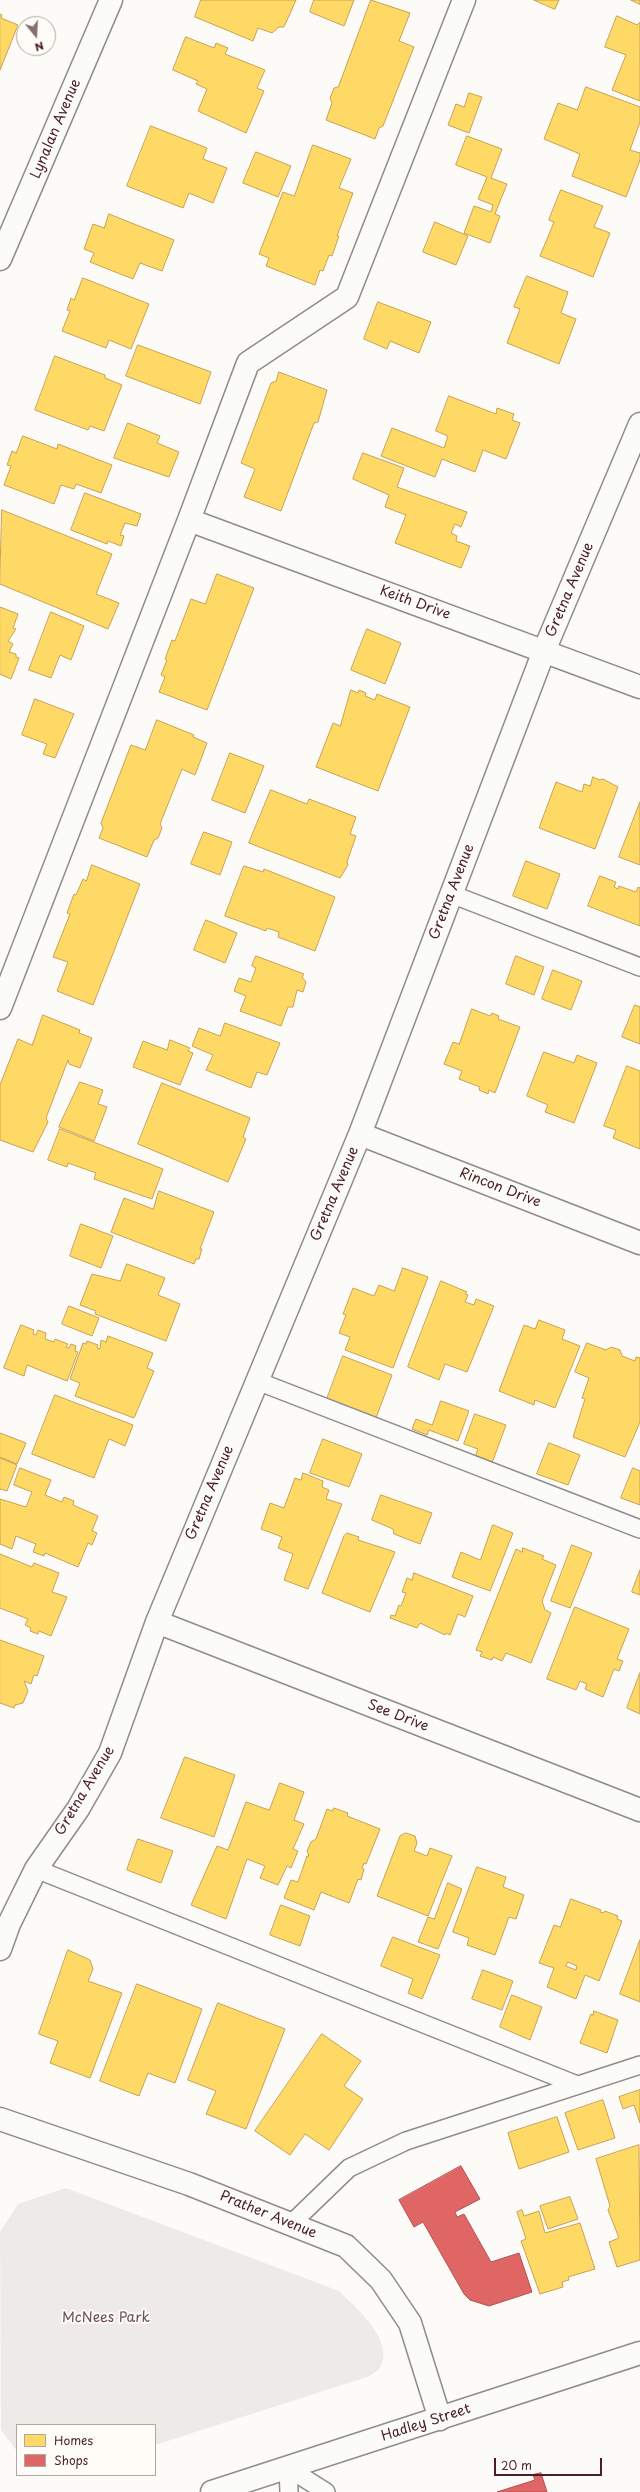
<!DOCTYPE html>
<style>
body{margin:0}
#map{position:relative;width:640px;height:2492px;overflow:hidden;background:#fcfbf8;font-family:"Playpen Sans",sans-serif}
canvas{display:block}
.legend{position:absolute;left:16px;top:2424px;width:140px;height:52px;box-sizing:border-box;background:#fdfcf7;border:1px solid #b5a4a5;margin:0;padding:5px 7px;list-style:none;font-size:12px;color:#4a1f2b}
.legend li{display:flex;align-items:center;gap:8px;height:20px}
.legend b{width:20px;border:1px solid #b5a4a5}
.north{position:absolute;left:16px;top:16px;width:40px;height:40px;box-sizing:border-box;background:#fdfcf7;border:1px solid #b5a4a5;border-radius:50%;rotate:162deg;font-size:11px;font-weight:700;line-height:16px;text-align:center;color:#4a1f2b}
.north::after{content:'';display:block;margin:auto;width:14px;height:18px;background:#886c73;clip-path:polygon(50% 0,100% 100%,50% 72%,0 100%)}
.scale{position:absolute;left:494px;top:2458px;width:108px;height:18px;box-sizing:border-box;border:2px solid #4a1f2b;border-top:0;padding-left:5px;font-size:12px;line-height:14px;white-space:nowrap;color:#4a1f2b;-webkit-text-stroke:3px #fdfcf7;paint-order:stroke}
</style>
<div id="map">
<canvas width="640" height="2492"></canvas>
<ul class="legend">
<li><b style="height:11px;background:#ffd966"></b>Homes</li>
<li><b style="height:11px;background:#e06666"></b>Shops</li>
</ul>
<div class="north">N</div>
<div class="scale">20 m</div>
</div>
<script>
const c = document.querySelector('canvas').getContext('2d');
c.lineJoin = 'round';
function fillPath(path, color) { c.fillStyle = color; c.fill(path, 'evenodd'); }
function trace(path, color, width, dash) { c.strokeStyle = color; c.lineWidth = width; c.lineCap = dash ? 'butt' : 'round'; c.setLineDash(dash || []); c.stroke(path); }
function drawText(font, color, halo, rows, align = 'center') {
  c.font = font + ' "Playpen Sans",sans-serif'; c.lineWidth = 4; c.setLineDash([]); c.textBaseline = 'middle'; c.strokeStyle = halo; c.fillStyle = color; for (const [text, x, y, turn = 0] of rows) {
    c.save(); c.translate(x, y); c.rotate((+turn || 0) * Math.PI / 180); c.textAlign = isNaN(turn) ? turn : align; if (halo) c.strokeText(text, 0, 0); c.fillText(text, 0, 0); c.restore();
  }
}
fillPath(new Path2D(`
 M66 2188 339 2291C355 2307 396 2341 380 2368 378 2371 371 2375 367 2377L155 2445V2425H17V2451L1 2430 0 2232 18 2204Z`), '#eeeae8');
const homes = new Path2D(`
 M201 0H296L284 27H279L272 33 258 28 253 41 195 17Z
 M314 0H354L344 26 310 12Z
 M371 0 410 13 399 41 414 47 383 126 379 128 375 139 326 120 332 103 330 98 334 88 338 87Z
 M534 0H559L555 9Z
 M631 0H640V4Z
 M0 14 2 15 1 18 18 25 0 70Z
 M617 16 637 25 640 22V101L612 90 626 55 605 47Z
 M186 37 214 48 216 43 228 48 225 54 265 70 257 88 264 91 246 133 198 111 207 89 196 84 198 81 173 70Z
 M586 87 640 107V122L630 150 640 153V160L626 197 572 176 580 154 544 139 558 103 577 110Z
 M469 93 482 97 469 133 448 125 456 104 464 107Z
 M151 126 207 148 203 159 227 168 213 203 189 193 183 208 127 186Z
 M467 136 502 149 491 178 507 184 495 214 500 216 490 243 464 233 474 206 491 212 493 205 478 199 487 177 456 165Z
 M313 145 351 159 339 188 353 193 337 236H339L332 256 329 255 323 271 320 270 315 285 266 266 269 258 259 254 283 192 294 196Z
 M256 152 291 166 278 197 243 183Z
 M561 190 603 206 594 227 610 233 593 277 540 256 554 222 549 220Z
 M109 214 174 240 162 271 140 263 133 279 90 262 94 253 84 249 93 224 104 228Z
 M435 222 468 236 456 265 423 252Z
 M527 276 568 292 561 313 576 319 559 364 507 343 520 309 514 307Z
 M83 278 149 304 131 349 109 340 106 348 62 331 70 311 67 310 71 298 74 300Z
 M378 302 431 322 419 353 390 341 387 349 364 339Z
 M138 345 211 372 200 404 126 376Z
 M55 356 105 375V378L122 385 104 431 90 426 88 430 35 410Z
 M279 372 327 390 318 422 314 423 281 511 244 497 255 469 241 463 271 383 276 381Z
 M449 396 496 414 497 408 514 414 512 420 520 423 506 459 483 450 475 472 442 459 435 477 381 456 392 428 444 448 448 436 436 431Z
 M128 423 160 436 157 443 179 452 169 477 114 458Z
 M23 436 57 449 58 444 112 465 101 493 76 484 74 489 61 485 54 504 4 485 11 466 7 465 12 451 16 453Z
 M363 453 404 468 397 487 467 512 461 527 455 524 451 533 457 536 456 541 470 546 461 568 395 543 406 515 385 507 389 495 353 479Z
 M85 493 141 514 137 526 125 523 120 535 124 536 121 546 108 541 107 544 71 530Z
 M2 510 112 554 96 594 119 603 108 629 0 584Z
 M217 574 254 588 207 710 159 692 165 677 161 675 167 660 165 659 172 640 175 641 191 599 205 604Z
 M0 607 18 614 13 628 16 629 8 641 13 644 9 652 16 654V657L19 658 11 679 0 674Z
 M51 612 84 626 71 660 60 655 51 678 29 670Z
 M367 629 401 643 385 684 351 670Z
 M351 690 358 693 359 690 366 693 365 696 375 700 377 694 410 707 378 791 316 767 333 723 340 726Z
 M35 699 74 714 55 758 43 754 47 744 22 735Z
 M157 720 194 735 193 737 207 743 195 775 182 769 160 824 162 828 158 838 154 840 147 857 99 838 103 828 101 823 131 745 145 750Z
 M230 753 264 766 245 813 212 800Z
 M593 777 600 780 603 779 618 787 595 849 539 828 556 782 582 792 584 784 590 786Z
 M271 790 307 804 309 799 356 817 350 834 356 836 347 862 348 865 340 878 249 843Z
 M640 802V865L619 857Z
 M204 832 232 842 220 875 191 864Z
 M526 861 560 874 547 909 513 896Z
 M92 865 140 884 93 1005 57 991 68 962 53 957 70 914 67 913 74 894 76 895 83 879 86 881Z
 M244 866 263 872 264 869 335 897 315 951 278 937 279 932 267 928 266 931 225 916Z
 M600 876 616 882 614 887 618 889 619 886 636 892 638 887 640 888V926L588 906Z
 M206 920 237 933 225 963 194 950Z
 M256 956 304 974 302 977 306 982 303 992 297 990 293 1007H288L281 1026 240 1011 246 996 234 991 239 978 251 982 256 968 252 966Z
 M516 956 544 967 534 995 506 984Z
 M553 970 582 981 571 1010 542 999Z
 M635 1005 640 1007V1044L622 1037Z
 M472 1009 490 1016 492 1013 499 1016 498 1019 520 1027 495 1093 489 1090 488 1094 479 1090 480 1087 459 1079 462 1071 444 1064 453 1042 459 1044Z
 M43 1015 80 1030 79 1033 92 1038 80 1068 69 1064 68 1060 46 1118 48 1122 33 1152 0 1140V1085L18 1039 32 1045Z
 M225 1023 280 1043 267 1075 257 1072 251 1088 206 1070 213 1055 192 1046 199 1028 220 1036Z
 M170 1040 190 1048 188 1051 193 1053 180 1085 133 1067 143 1041 167 1050Z
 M544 1052 574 1063 577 1055 597 1063 574 1123 545 1112 548 1105 527 1096Z
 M627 1066 640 1071V1149L613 1138 616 1130 604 1126Z
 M80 1082 103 1090 98 1104 107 1107 94 1141 59 1127Z
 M162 1083 250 1118 243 1137 246 1139 228 1182 138 1144Z
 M60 1129 163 1169 152 1199 94 1179 96 1173 68 1163 67 1167 48 1160Z
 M159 1191 214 1212 200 1249H202L199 1259H196L194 1264 111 1232 124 1198 153 1209Z
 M81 1224 113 1236 101 1268 70 1256Z
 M127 1264 165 1278 158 1295 180 1304 166 1341 95 1314 96 1311 80 1305 92 1274 120 1281Z
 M403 1268 428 1277 393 1368 345 1350 350 1337 339 1333 346 1315 343 1314 353 1288 374 1296 379 1285 394 1291Z
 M441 1281 467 1292 465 1294 468 1295 465 1302 474 1305 476 1299 494 1306 467 1372 445 1364 439 1380 408 1367Z
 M69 1306 99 1318 92 1336 62 1324Z
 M539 1320 565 1330 562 1339 580 1346 555 1408 535 1400 534 1405 499 1391 524 1325 535 1329Z
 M21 1325 34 1330 33 1334 36 1335 38 1330 46 1333 45 1339 54 1342 55 1339 68 1344 66 1347 69 1348 71 1344 76 1346 75 1351 78 1352 67 1381 27 1365 24 1376 4 1368Z
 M108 1336 153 1353 147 1368 154 1371 134 1418 75 1396 80 1383 70 1379 83 1343 86 1344 87 1341 98 1345 97 1348 100 1349 101 1340 106 1342Z
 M587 1343 606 1350 611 1347 620 1350 622 1356 635 1361 636 1357 640 1358V1422L625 1457 573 1437 585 1399 582 1398 589 1378 575 1372Z
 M343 1356 392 1375 376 1418 327 1399Z
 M55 1395 133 1425 125 1446 109 1439 94 1478 32 1454Z
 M441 1401 469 1411 458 1441 429 1430 427 1435 412 1429 416 1419 432 1425Z
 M475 1414 506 1425 492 1463 475 1457 478 1449 464 1444Z
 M0 1433 26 1443 17 1464 0 1457Z
 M323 1439 362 1454 349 1487 310 1473Z
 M549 1443 580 1455 568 1485 537 1474Z
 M0 1458 17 1465 7 1491 0 1489Z
 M20 1468 51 1480 45 1495 62 1502 64 1497 74 1501 73 1505 98 1516 92 1531 97 1533 92 1545 88 1543 78 1567 45 1553 44 1556 33 1552 36 1544 16 1536 12 1549 0 1544V1499L26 1507 32 1492 14 1485Z
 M633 1468 640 1471V1505L621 1498Z
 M303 1473 323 1481 322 1487 329 1490 326 1499 342 1504 308 1589 284 1580 293 1554 278 1548 282 1537 261 1529 270 1503 284 1508 295 1478 301 1480Z
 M381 1495 432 1513 420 1544 394 1534 393 1529 372 1520Z
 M493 1525 513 1533 490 1591 452 1577 461 1552 480 1560Z
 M347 1533 359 1537 358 1540 395 1552 370 1612 322 1593 344 1536Z
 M572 1545 592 1553 570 1608 551 1601Z
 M523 1548 544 1556 542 1559 556 1565 542 1601 545 1610 551 1613 531 1663 506 1653 502 1661 493 1657 492 1660 480 1656 482 1652 476 1650 516 1549 522 1552Z
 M0 1554 32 1567 34 1563 59 1573 52 1592 67 1597 51 1636 39 1631 38 1634 30 1631 31 1628 25 1625 28 1619 0 1608Z
 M640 1570V1595L632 1592Z
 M414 1573 473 1596 465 1617 458 1614 450 1635 446 1633 445 1635 420 1623 417 1628 390 1618 391 1615 395 1616 399 1605 401 1606 406 1593 402 1592 407 1578 412 1580Z
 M575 1607 629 1629 617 1659 623 1661 619 1671 614 1669 603 1697 585 1689 587 1684 580 1681 576 1690 547 1679Z
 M0 1640 44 1656 37 1676 34 1675 31 1684 24 1681 28 1691 23 1703 15 1705 14 1708 0 1703Z
 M640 1673V1714L627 1708Z
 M185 1757 235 1775 214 1837 161 1818Z
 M280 1783 304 1792 294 1820 304 1824 293 1849 298 1851 291 1868 287 1866 278 1885 260 1878 265 1866 247 1859 226 1919 191 1905 217 1846 228 1850 246 1802 269 1810Z
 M334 1808 348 1813 347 1816 380 1829 366 1864 364 1863 362 1868 364 1869 361 1880 358 1879 349 1903 321 1892 314 1910 284 1898 291 1880 298 1882 307 1856H309L307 1851 311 1842 316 1839 327 1809 332 1811Z
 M406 1833 415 1836 417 1843 414 1851 427 1856 430 1848 452 1856 428 1916 377 1896 400 1836Z
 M138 1839 173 1851 161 1883 127 1870Z
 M477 1867 506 1877 503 1887 524 1895 516 1919 509 1917 495 1955 467 1945 469 1938 453 1932Z
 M448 1883 462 1889 438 1949 418 1942 428 1917 434 1919Z
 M571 1899 601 1910 600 1912 603 1913 605 1911 618 1916 617 1919 622 1921 599 1981 585 1975 576 1999 547 1987 554 1968 539 1963 554 1925 560 1927ZM568 1962 577 1966 576 1970 566 1966Z
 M281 1905 310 1916 300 1946 270 1935Z
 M393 1937 440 1955 422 1999 408 1993 413 1979 381 1966Z
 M640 1940V2002L620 1994Z
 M68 1950 90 1960 93 1969 88 1981 122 1993 90 2078 50 2063 58 2041 39 2034Z
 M483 1970 513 1981 502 2010 472 1999Z
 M137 1984 202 2009 175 2083 148 2073 139 2096 100 2081Z
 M512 1995 542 2007 530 2040 500 2027Z
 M218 2003 285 2029 246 2129 206 2114 216 2091 188 2080Z
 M594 2011 618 2020 607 2053 580 2043 591 2014 593 2015Z
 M322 2034 361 2061 344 2086 363 2099 329 2150 305 2134 290 2155 255 2131Z
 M640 2090V2123L634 2105 623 2109 619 2097Z
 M603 2100 615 2138 578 2150 565 2113Z
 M557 2117 569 2152 519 2169 508 2133Z
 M639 2145 640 2260 617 2267 609 2242 619 2238 608 2210 610 2206 596 2159Z
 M570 2197 578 2219 548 2229 540 2206Z
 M522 2210 524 2216 539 2211 545 2233 580 2223 595 2269 568 2277 569 2280 562 2282 563 2287 540 2294 521 2241 526 2239 517 2212Z`);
fillPath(homes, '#ffd966');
trace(homes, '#c9a154', 1);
const shops = new Path2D(`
 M461 2166 480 2199 455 2212 457 2217 464 2214 491 2262 519 2253 532 2292 489 2306 470 2300 464 2294 423 2222 414 2227 399 2200Z
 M541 2473 547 2492H497L535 2480 533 2475Z`);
fillPath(shops, '#e06666');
trace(shops, '#b35154', 1);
const service = new Path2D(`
 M451 894 640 967
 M257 1381 640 1529
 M36 1869 577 2085
 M292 2223 349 2168 406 2141 640 2065
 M288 2468 326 2492
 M288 2468 289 2492`);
const minor = new Path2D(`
 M0 259 111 0
 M189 520 640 687
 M0 1008 189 520 248 363 347 297 464 0
 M360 1134 640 1243
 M157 1622 640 1810
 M0 1949 9 1924 36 1869 78 1809 110 1753 157 1622 360 1134 544 651 640 424
 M0 2119 189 2184 346 2246 381 2280 410 2323 440 2419`);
const tertiary = new Path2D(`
 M212 2492 640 2353`);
trace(service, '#928a8b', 20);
trace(minor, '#928a8b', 25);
trace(tertiary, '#928a8b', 25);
trace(service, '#fbfbf9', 17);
trace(minor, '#fbfbf9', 22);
trace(tertiary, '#fbfbf9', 22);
drawText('14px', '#4a1f2b', '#fdfcf7', [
 ["Lynalan Avenue",56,129,-67],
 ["Gretna Avenue",570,590,-67],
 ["Keith Drive",415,603,20],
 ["Gretna Avenue",452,892,-69],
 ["Rincon Drive",500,1188,21],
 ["Gretna Avenue",335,1194,-67],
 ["Gretna Avenue",210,1493,-67],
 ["See Drive",398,1716,21],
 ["Gretna Avenue",85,1791,-59],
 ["Prather Avenue",268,2215,22],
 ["Hadley Street",426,2423,-18]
]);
drawText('14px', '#704e57', '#fdfcf7', [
 ["McNees Park",106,2318]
]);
</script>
